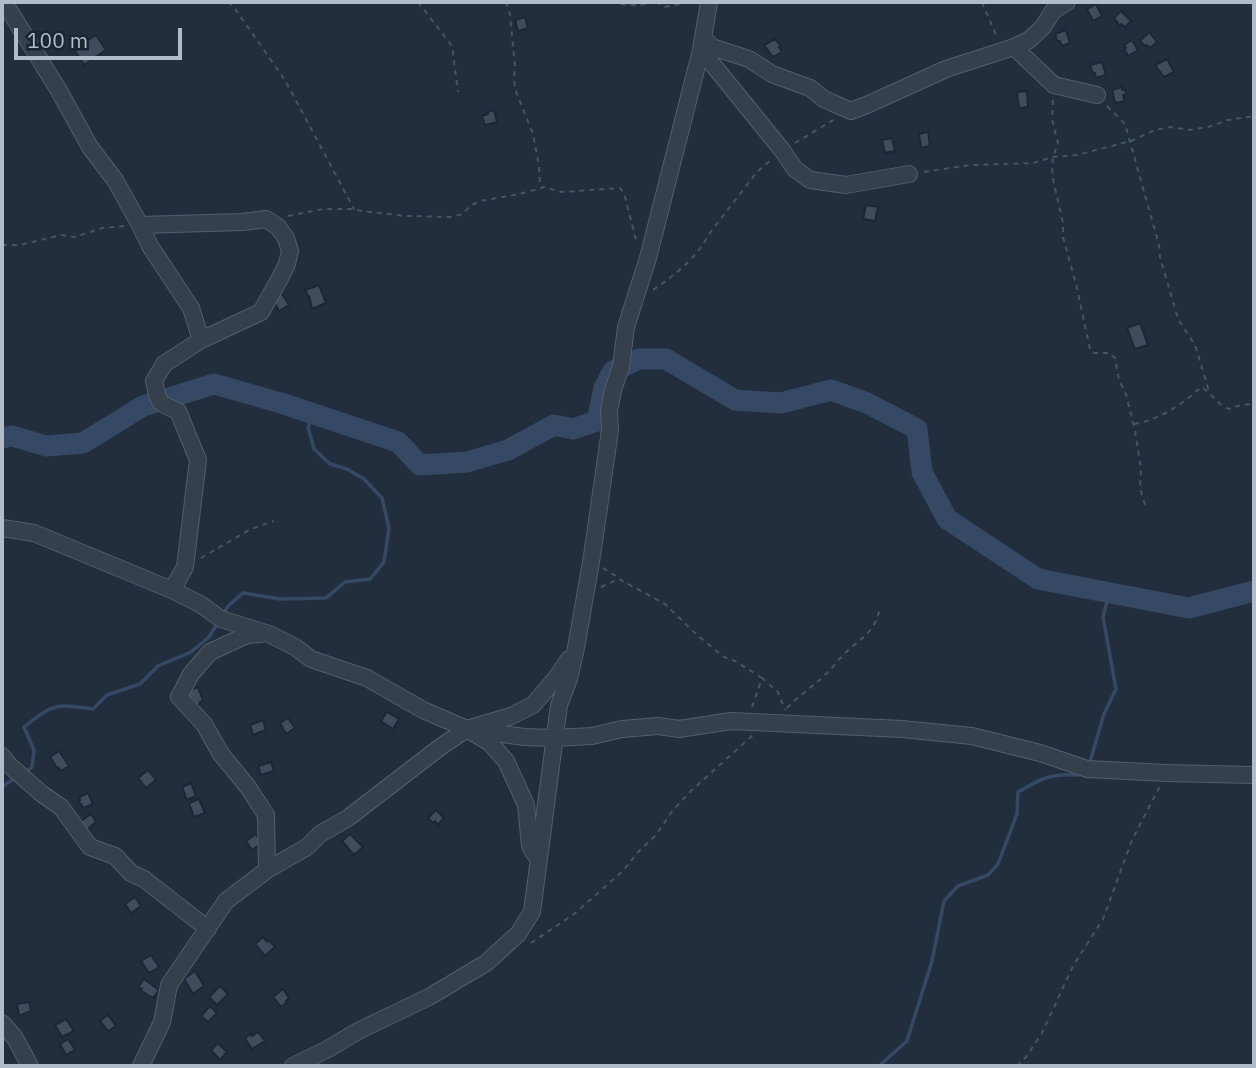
<!DOCTYPE html>
<style>
body{margin:0}
#map{position:relative;width:1256px;height:1068px;overflow:hidden;background:#222e3d;font-family:"IBM Plex Sans",sans-serif}
canvas{display:block}
.frame{position:absolute;inset:0;border:4px solid #b2bbc9;pointer-events:none}
.scale{position:absolute;left:14px;top:28px;width:168px;height:32px;box-sizing:border-box;border:4px solid #b2bbc9;border-top:0;padding-left:9px;font-size:21px;line-height:24px;white-space:nowrap;color:#b2bbc9;-webkit-text-stroke:5px #1b2532;paint-order:stroke}
</style>
<div id="map">
<canvas width="1256" height="1068"></canvas>
<div class="frame"></div>
<div class="scale">100 m</div>
</div>
<script>
const c = document.querySelector('canvas').getContext('2d');
c.lineJoin = 'round';
function trace(path, color, width, dash) { c.strokeStyle = color; c.lineWidth = width; c.lineCap = dash ? 'butt' : 'round'; c.setLineDash(dash || []); c.stroke(path); }
function fillPath(path, color) { c.fillStyle = color; c.fill(path, 'evenodd'); }
trace(new Path2D(`
 M223 615 228 606 243 593 280 599 326 598 345 582 370 579 384 562 389 528 382 498 364 479 347 469 330 464 314 449 308 427 314 414
 M1089 765 1104 714 1116 689 1103 617 1109 594
 M25 773 32 767 34 750 24 727C54 703 56 704 93 709L107 695 140 684 158 666 191 652 209 637 217 624
 M2 787 15 778
 M879 1066 907 1041 932 961 944 901 958 886 988 875 998 864 1017 814 1018 792C1042 778 1051 773 1079 775L1081 773`), '#354965', 3.5);
trace(new Path2D(`
 M2 438 12 436 46 446 83 443 143 406 214 384 281 403 398 442 420 465 467 462 508 450 554 425 573 429 597 421 604 388 613 371 639 359H666L735 400 781 403 831 390 867 403 917 429 922 472 947 519 1038 579 1189 608 1254 591`), '#354965', 21);
const building = new Path2D(`
 M1096 4 1102 16 1093 21 1087 9Z
 M1121 11 1131 21 1125 27 1121 24 1120 26 1114 18Z
 M525 17 528 28 518 31 515 20Z
 M1066 30 1070 43 1062 46 1060 41H1057L1055 34Z
 M1149 32 1157 42 1150 48 1147 45 1145 46 1140 41Z
 M96 35 106 50 84 65 74 49Z
 M775 39 781 46 779 47 782 52 773 57 764 45Z
 M1132 40 1138 50 1128 56 1124 49 1126 48 1124 45Z
 M1167 59 1174 72 1164 77 1155 65Z
 M1102 62 1106 75 1096 78 1095 73 1093 74 1090 65Z
 M1122 87V90L1125 89 1126 94 1123 95 1125 101 1115 103 1112 90Z
 M1027 91 1028 107 1019 108 1017 92Z
 M494 110 497 122 485 125 482 116 488 114 487 112Z
 M928 132 930 146 921 148 919 134Z
 M892 138 895 151 885 153 882 140Z
 M866 205 878 207 875 221 863 219Z
 M319 285 326 303 312 309 309 296H308L305 290Z
 M280 291 289 305 279 311 271 296Z
 M1140 323 1148 345 1135 349 1127 328Z
 M198 687 203 701 200 702V704L192 707 184 693Z
 M387 712 399 719 393 729 381 721Z
 M288 718 295 728 286 734 280 723Z
 M263 720 266 730 253 735 250 725Z
 M59 751 69 766 61 771 58 767 57 768 50 757Z
 M271 762 274 771 261 775 258 766Z
 M148 770 156 780 146 788 138 778Z
 M191 783 196 796 187 800 182 787Z
 M88 793 93 804 84 808 78 801 80 800 79 797Z
 M199 799 205 813 194 817 189 803Z
 M436 810 444 818 438 825 435 821 433 823 428 818Z
 M91 814 96 822 83 833 77 824Z
 M256 834 262 843 252 850 246 841Z
 M350 834 363 847 354 855 342 841Z
 M135 897 141 906 131 913 125 904Z
 M263 937 267 942 269 940 275 947 265 956 255 944Z
 M151 955 159 967 149 973 141 961Z
 M195 971 204 986 193 994 184 979Z
 M144 979 159 990 153 998 141 991 142 989 138 987Z
 M220 986 228 994 217 1005 209 997Z
 M283 989 289 998 286 1001 287 1002 281 1007 273 997Z
 M29 1002 31 1011 19 1016 17 1004Z
 M210 1006 217 1013 208 1022 201 1016Z
 M108 1015 116 1026 108 1031 100 1021Z
 M66 1019 74 1031 62 1037 55 1025Z
 M258 1032 265 1041 252 1049 245 1038 250 1034 252 1036Z
 M68 1039 75 1050 66 1055 60 1044Z
 M218 1043 227 1052 220 1060 211 1050Z`);
fillPath(building, '#3e4c5d');
trace(building, '#1d2734', 2);
const minor = new Path2D(`
 M4 2 58 89 90 147 115 180 140 225 150 246 191 308 201 340 164 364 154 381C159 403 157 403 178 411L198 460 185 567 172 590
 M703 38 712 47 749 59 772 74 810 88 824 99 851 111 869 104 946 69 1014 47 1029 40 1043 27 1053 11 1067 2
 M1014 47 1054 85 1097 95
 M701 50 782 150 795 169 810 180 846 185 909 174
 M140 225 242 222 266 219 278 227 286 238 290 251 287 264 279 280 261 312 201 340
 M2 528 34 533 172 590 200 604 221 619 269 634 295 647 311 659 367 678 423 710 467 729 524 737 554 738 592 736 622 729 658 726 679 729 731 721 902 729 972 736 1040 753 1087 769 1166 773 1254 775
 M261 634 247 635 210 652 191 674 179 697 204 724 221 754 248 787 266 815 267 870
 M472 732 490 743 506 761 526 805 530 846 535 855
 M2 756 8 764 42 794 61 807 90 847 115 856 131 873 144 879 208 929
 M2 1023 15 1038 30 1066
 M141 1066 162 1022 169 985 226 901 267 870 307 847 320 834 348 818 439 748 467 729 511 716 533 705 556 678 569 659
 M293 1066 326 1050 360 1030 429 997 486 963 518 934 532 912 559 705 569 679 576 648 592 556 610 430 609 411 613 390 621 367 626 327 648 258 701 50 709 2`);
trace(minor, '#545e6b', 18);
trace(new Path2D(`
 M228 2 233 6 285 80 354 209
 M418 2 452 46 458 92
 M506 2 510 15 515 66 514 78 515 89 533 134 539 166 540 183 543 186
 M611 2C624 5 639 7 652 2
 M656 2 664 7 691 2
 M983 2V5L997 37
 M1053 100 1052 119 1058 143 1053 157 1052 175 1063 223V237L1077 288 1090 349 1093 353H1109L1115 358 1119 380 1126 394 1135 431 1141 469 1140 488 1145 505
 M1107 106 1125 124 1159 245 1160 257 1178 319 1195 345 1209 391
 M795 143 835 119
 M924 172 971 165 1033 163 1053 157 1077 155 1131 141 1155 130 1170 127 1189 130 1208 127 1228 120 1254 116
 M288 216 323 209H354L361 211 407 216 450 217 463 214 470 206 480 201 520 194 544 187 562 192 620 188 624 193 637 244
 M2 245H20L61 235 75 237 102 228 125 226
 M653 290C675 275 697 258 709 234L757 172 771 160
 M1134 424C1159 420 1183 404 1201 387 1212 393 1217 405 1229 409L1241 405 1254 404
 M201 558 251 529 274 521
 M603 568 619 578
 M601 587 619 579 665 604 696 634 724 657 735 661 762 678
 M752 707 762 678 778 692 785 710
 M787 708C800 694 816 685 829 671 834 666 838 660 844 654 860 639 876 632 880 607
 M531 943 574 914 623 871 637 853 656 835 673 810 692 790 753 735
 M1017 1066 1026 1057 1042 1033 1073 966 1103 919 1132 840 1160 786`), '#42585b', 2, [5, 5]);
trace(minor, '#36404d', 16);
</script>
